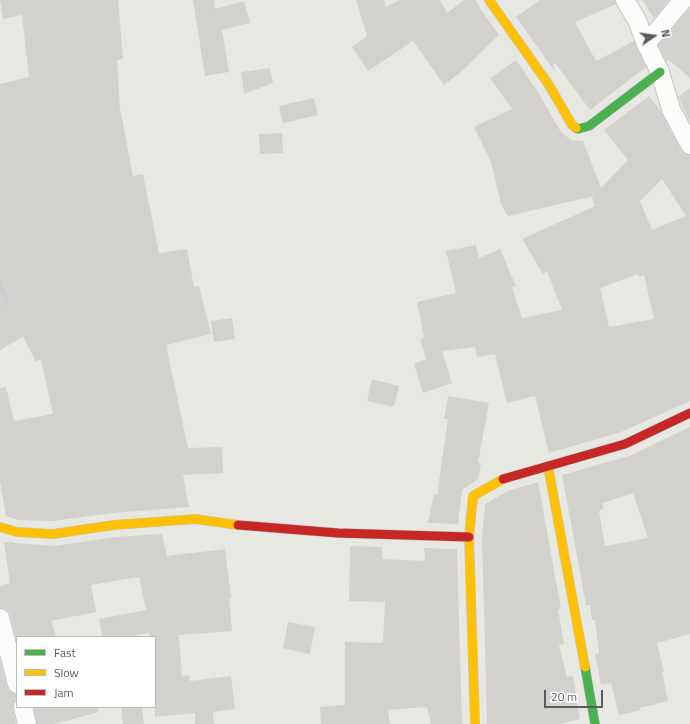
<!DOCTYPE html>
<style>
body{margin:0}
#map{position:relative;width:690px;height:724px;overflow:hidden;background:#e8e8e3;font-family:"Titillium Web",sans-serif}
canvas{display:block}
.legend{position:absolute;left:16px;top:636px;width:140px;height:72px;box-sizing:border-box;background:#fff;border:1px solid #bcbdbf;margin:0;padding:5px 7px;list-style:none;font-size:12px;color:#585b60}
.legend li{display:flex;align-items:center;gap:8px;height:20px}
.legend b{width:20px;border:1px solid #bcbdbf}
.north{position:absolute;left:634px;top:16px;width:40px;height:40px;-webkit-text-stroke:3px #fff;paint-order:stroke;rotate:77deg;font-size:11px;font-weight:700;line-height:16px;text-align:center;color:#585b60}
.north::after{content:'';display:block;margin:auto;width:14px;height:18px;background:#585b60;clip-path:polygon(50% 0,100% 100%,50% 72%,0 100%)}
.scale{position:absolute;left:544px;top:690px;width:59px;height:18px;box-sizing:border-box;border:2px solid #585b60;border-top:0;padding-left:5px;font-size:12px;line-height:14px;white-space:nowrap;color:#585b60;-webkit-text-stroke:3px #fff;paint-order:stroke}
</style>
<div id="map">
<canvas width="690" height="724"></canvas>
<ul class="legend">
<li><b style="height:5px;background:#4caf50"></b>Fast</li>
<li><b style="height:5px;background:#ffc107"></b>Slow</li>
<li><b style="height:5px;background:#c62828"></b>Jam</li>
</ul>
<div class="north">N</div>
<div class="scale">20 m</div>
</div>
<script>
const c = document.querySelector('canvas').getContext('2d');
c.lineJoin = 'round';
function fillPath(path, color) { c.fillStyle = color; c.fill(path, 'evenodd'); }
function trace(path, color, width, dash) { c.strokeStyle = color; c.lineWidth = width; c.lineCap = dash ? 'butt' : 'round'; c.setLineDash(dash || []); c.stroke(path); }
fillPath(new Path2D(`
 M0 0H118L123 59 117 60 120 108 133 176 143 174 159 253 187 249 194 287 199 286 211 334 166 345 188 448 222 447 223 473 183 475 189 507 113 513 52 521 19 520 6 516 0 482V388L6 387 14 421 53 414 41 359 36 362 23 337 0 350V84L29 77 22 15 3 19Z
 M193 0H214L215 9 244 1 250 23 222 30 229 72 205 76Z
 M356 0H384L386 7 400 0H440L447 13 464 0H476L479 7 499 35 461 72 444 85 413 41 368 71 352 47 367 36Z
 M540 0H615L616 4 575 22 596 61 634 41 646 67 590 110 555 63 553 64 556 73 516 17Z
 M642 0H669L654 18Z
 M690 8V78L669 60 666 61 658 45Z
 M516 60 538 92 561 132 571 140 583 141 601 188 628 160 604 130 649 96 660 110 681 150 685 154 690 155V401L621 432 549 453 535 396 507 403 495 354 477 357 475 347 442 351 452 383 423 393 414 364 426 359 420 339 424 337 417 302 456 293 446 251 476 245 479 258 500 249 516 286 512 287 522 318 562 310 547 271 543 274 522 239 595 206 592 198 594 196 508 216 501 204 491 162 474 127 512 109 490 78ZM662 179 686 216 652 230 640 201ZM638 274 639 277 644 275 654 319 609 327 600 288Z
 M270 68 273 83 244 94 241 72Z
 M690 88V122L678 97Z
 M314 98 318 115 283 123 279 106Z
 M282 133 283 153 260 154 259 134Z
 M232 318 235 339 214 342 211 321Z
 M372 379 399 386 394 407 367 401Z
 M448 396 489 403 478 463H481L478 479 462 490 458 524 428 523 434 494 437 495 448 419H444Z
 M690 427V634L657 643 664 672H662L668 701 640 708 641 710 619 715 611 683 601 685 595 654 599 653 595 620H592L590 605H586L562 475 629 456ZM633 493 648 538 605 546 599 511 604 509 602 503Z
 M538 482 561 609H558L564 644 559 645 567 677 573 676 577 699H576L580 719 560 724H487L482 537 485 504 508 491Z
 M162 534 167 556 225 549 231 598H229L232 631 179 635 182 676 189 675 190 681 231 676 235 709 213 712 214 724H195V713L155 717V637H150L149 633 127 637H102L99 619 146 610 139 577 91 585 96 612 51 621 56 637H17V642L10 615 7 610 0 608V586L10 583 4 542 55 546 115 537Z
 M350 546 382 547V559L425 561 424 548 457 549 462 724H431L427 707 388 710 390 724H321L320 707 345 705V642L383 643 385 602 349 601Z
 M288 622 315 627 310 654 283 648Z
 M0 660 7 687 10 692 17 694 13 709 16 724H0Z
 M34 707H98L99 712 54 724H37Z
 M121 707H142L144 724H123Z`), '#d2d1ce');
const street = new Path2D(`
 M625 0 637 20 646 44 660 72 671 109 690 145
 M646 44 683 0
 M0 618 17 684
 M23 707 27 724`);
const fast = new Path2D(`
 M576 128 578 129 589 126 660 72
 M585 667 595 724`);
const slow = new Path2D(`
 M489 0 549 85 572 125 576 128
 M548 466 585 667
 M0 527 17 532 53 534 114 525 195 519 238 525
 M475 724 469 537 473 496 503 479`);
const jam = new Path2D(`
 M503 479 625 444 690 413
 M238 525 338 533 469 537`);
trace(street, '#c4c5c3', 20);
trace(fast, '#c5c5c4', 10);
trace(slow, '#c5c5c4', 10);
trace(jam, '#c5c5c4', 10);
trace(new Path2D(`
 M0 282 8 307`), '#c6cac8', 2.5, [4, 2]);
trace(street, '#fcfcfb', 18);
trace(fast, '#4caf50', 9);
trace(slow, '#ffc107', 9);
trace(jam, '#c62828', 9);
</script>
